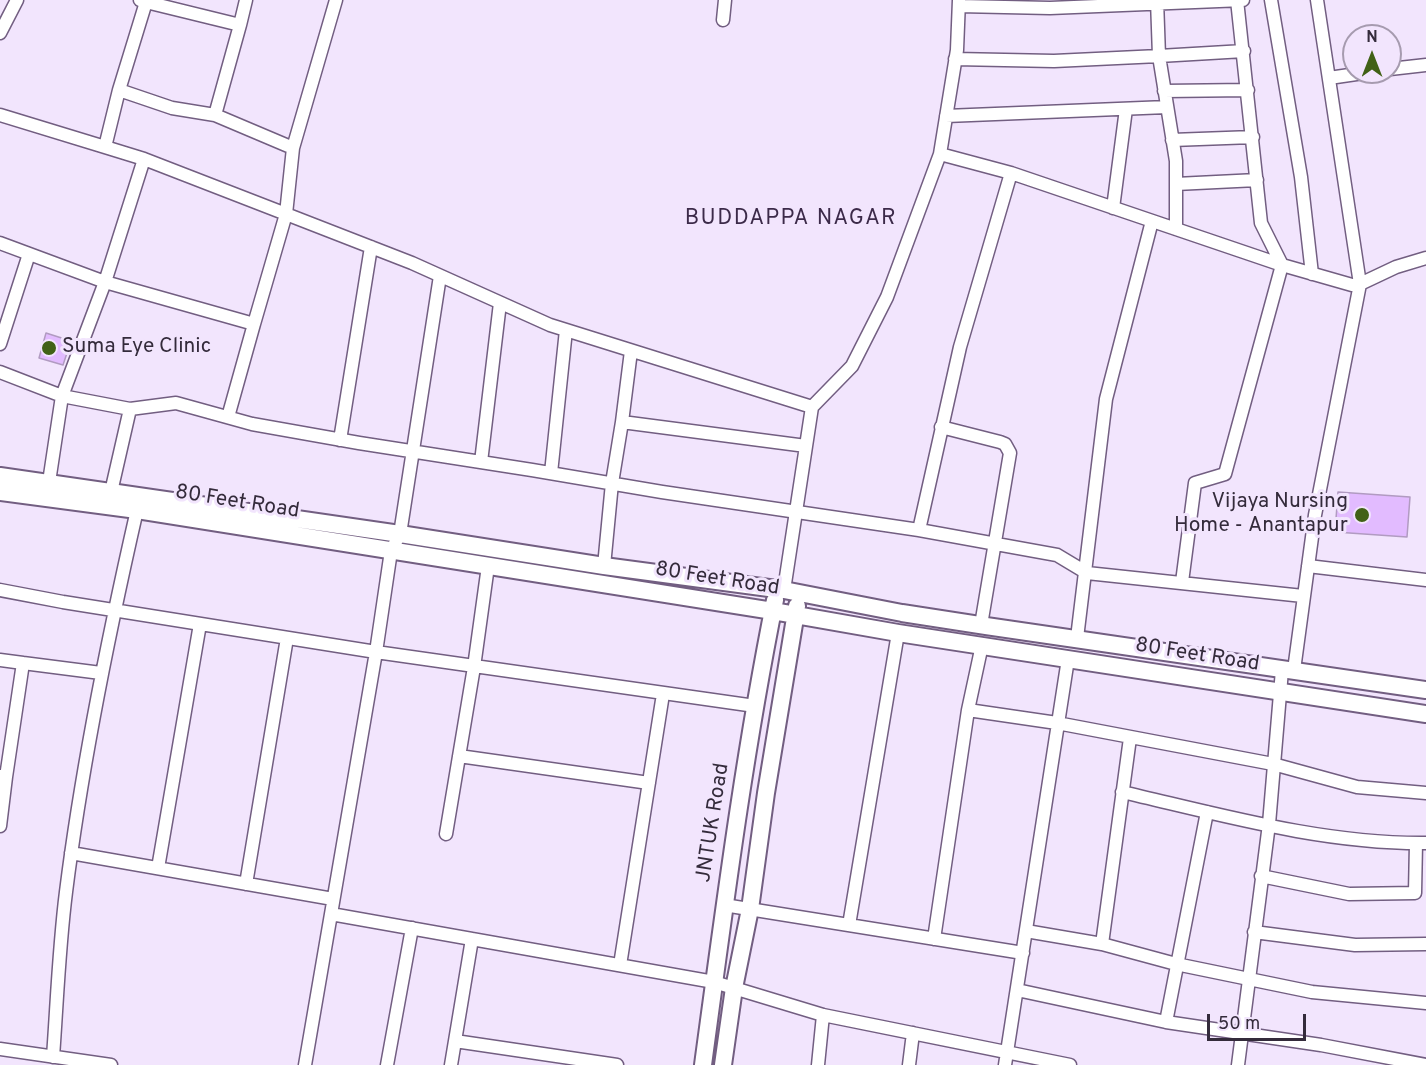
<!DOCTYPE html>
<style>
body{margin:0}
#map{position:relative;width:1426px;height:1065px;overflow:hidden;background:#f2e5fd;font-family:Overpass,sans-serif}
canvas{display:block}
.north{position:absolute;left:1342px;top:24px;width:60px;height:60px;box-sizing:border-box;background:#f2e5fd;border:2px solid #a69baf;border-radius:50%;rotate:0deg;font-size:16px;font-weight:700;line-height:24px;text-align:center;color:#342b3b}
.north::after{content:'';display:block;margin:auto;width:21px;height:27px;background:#416116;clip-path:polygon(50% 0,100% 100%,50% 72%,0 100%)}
.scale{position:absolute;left:1207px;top:1014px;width:99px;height:27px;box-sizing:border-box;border:3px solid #342b3b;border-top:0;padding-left:8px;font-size:18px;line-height:21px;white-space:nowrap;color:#342b3b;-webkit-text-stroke:4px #f2e5fd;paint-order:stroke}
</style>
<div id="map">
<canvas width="1426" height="1065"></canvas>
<div class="north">N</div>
<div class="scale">50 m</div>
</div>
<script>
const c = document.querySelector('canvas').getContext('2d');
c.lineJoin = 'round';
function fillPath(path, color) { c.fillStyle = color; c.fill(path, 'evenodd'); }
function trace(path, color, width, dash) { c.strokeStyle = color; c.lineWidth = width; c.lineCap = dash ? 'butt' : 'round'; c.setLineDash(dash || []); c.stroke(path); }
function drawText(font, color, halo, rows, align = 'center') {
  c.font = font + ' Overpass,sans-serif'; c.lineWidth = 6; c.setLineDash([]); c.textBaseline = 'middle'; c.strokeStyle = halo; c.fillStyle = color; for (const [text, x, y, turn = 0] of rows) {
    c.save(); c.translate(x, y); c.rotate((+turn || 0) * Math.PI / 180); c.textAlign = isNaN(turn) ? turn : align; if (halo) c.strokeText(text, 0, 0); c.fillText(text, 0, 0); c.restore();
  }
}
const building = new Path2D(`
 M46 333 71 341 63 365 39 358Z
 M1338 492 1410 497 1407 537 1335 532Z`);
fillPath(building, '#e2bbff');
trace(building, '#b19bc1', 1.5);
const street = new Path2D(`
 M146 0V2L240 25 246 0
 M1271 0 1301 177 1312 274
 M959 6 1050 8 1243 0
 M723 20 725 0
 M0 33 17 0
 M955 59 1054 61 1159 56 1157 0
 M1390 69 1426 65
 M1329 78 1370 72
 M119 90 146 2 140 0
 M1164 91 1248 90
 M0 115 105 147
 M215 115 240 25
 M946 116 1167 107
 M1172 140 1253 137
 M293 148 336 0
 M144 159 286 214 254 324
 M1011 173 1282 265 1352 285 1360 284 1317 0
 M1176 184 1257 180
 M1113 208 1126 109
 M1176 229V161L1159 56 1244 51
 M0 243 105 282 62 396 49 482
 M440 276 400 534 391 551 376 652 755 706
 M0 344 29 254
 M0 372 62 396 130 409 111 492
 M130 409 176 403 252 424 359 443 532 470 662 492 919 530 960 347 1011 173 940 154
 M228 417 254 324 105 282 144 159 105 147 119 90 172 108 215 115 293 148 286 214 412 263 550 325 812 407
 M622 422 631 351
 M941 427 1000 442 1005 444 1010 453 981 625
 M340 440 371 247
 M481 462 500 303
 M551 473 566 330
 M919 530 1057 555 1087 573 1303 596
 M604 566 612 483 622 422 806 446
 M1308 566 1426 580
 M1182 582 1195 483 1225 474 1282 265 1261 223 1237 0
 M0 590 63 602 376 652 331 914 714 982 823 1015 1070 1065
 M784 590 812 407 852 366 887 297 940 154 957 50 959 0
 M1077 638 1106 399 1152 221
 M0 660 23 663 6 777
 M23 663 101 673
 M1294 670 1315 515 1360 284 1396 267 1426 258
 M968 710 1057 723 1273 764 1357 787 1426 793
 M459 756 649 783
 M0 776 6 777 0 826
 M1122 792C1222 815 1323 844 1426 843
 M446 834 474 667 488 566
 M71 853 333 899
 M158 868 200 624
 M1261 876 1349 894 1415 893 1416 843
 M246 884 287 638
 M724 905 1023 953
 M849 925 898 633
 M1026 931 1102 944 1176 964 1312 992 1426 1003
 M1254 932 1355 945 1426 944
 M934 939 968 710 982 645
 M1102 944 1130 738
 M620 965 663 694
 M1017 990 1166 1022 1321 1045 1426 1065
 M1166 1022 1207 812
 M455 1041 617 1065
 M0 1049 111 1065
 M53 1057C57 1002 59 947 66 892 82 764 108 637 137 510
 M305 1065 331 914
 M387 1065 412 928
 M451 1065 472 939
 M818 1065 823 1015
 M909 1065 913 1033
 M1005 1065 1068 659
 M1238 1065 1269 824 1282 670`);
const secondary = new Path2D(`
 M0 476 400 534 604 566 784 590 902 613 986 626 1426 690
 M0 492 137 510 773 611 898 633 1426 714
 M703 1065C724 910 744 754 775 600
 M723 1065 734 988 750 909 766 793 797 606`);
trace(street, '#725e81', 15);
trace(secondary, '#725e81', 20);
trace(street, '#fff', 12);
trace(secondary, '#fff', 16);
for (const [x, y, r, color] of [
 [49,348,8,"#416116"],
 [1362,515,8,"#416116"]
]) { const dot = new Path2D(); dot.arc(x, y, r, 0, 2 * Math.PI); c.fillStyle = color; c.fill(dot); trace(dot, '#f2e5fd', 2); }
drawText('21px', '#342b3b', '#f2e5fd', [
 ["Suma Eye Clinic",62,348],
 ["Vijaya Nursing",1348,503,"right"],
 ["Home - Anantapur",1348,527,"right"]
], 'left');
drawText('21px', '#342b3b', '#f2e5fd', [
 ["80 Feet Road",237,503,9],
 ["80 Feet Road",717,580,9],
 ["80 Feet Road",1197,656,9],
 ["JNTUK Road",714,823,-81]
]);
c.letterSpacing = '1.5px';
drawText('22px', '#3c2a49', '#f2e5fd', [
 ["BUDDAPPA NAGAR",791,220]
]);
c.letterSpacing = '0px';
</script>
